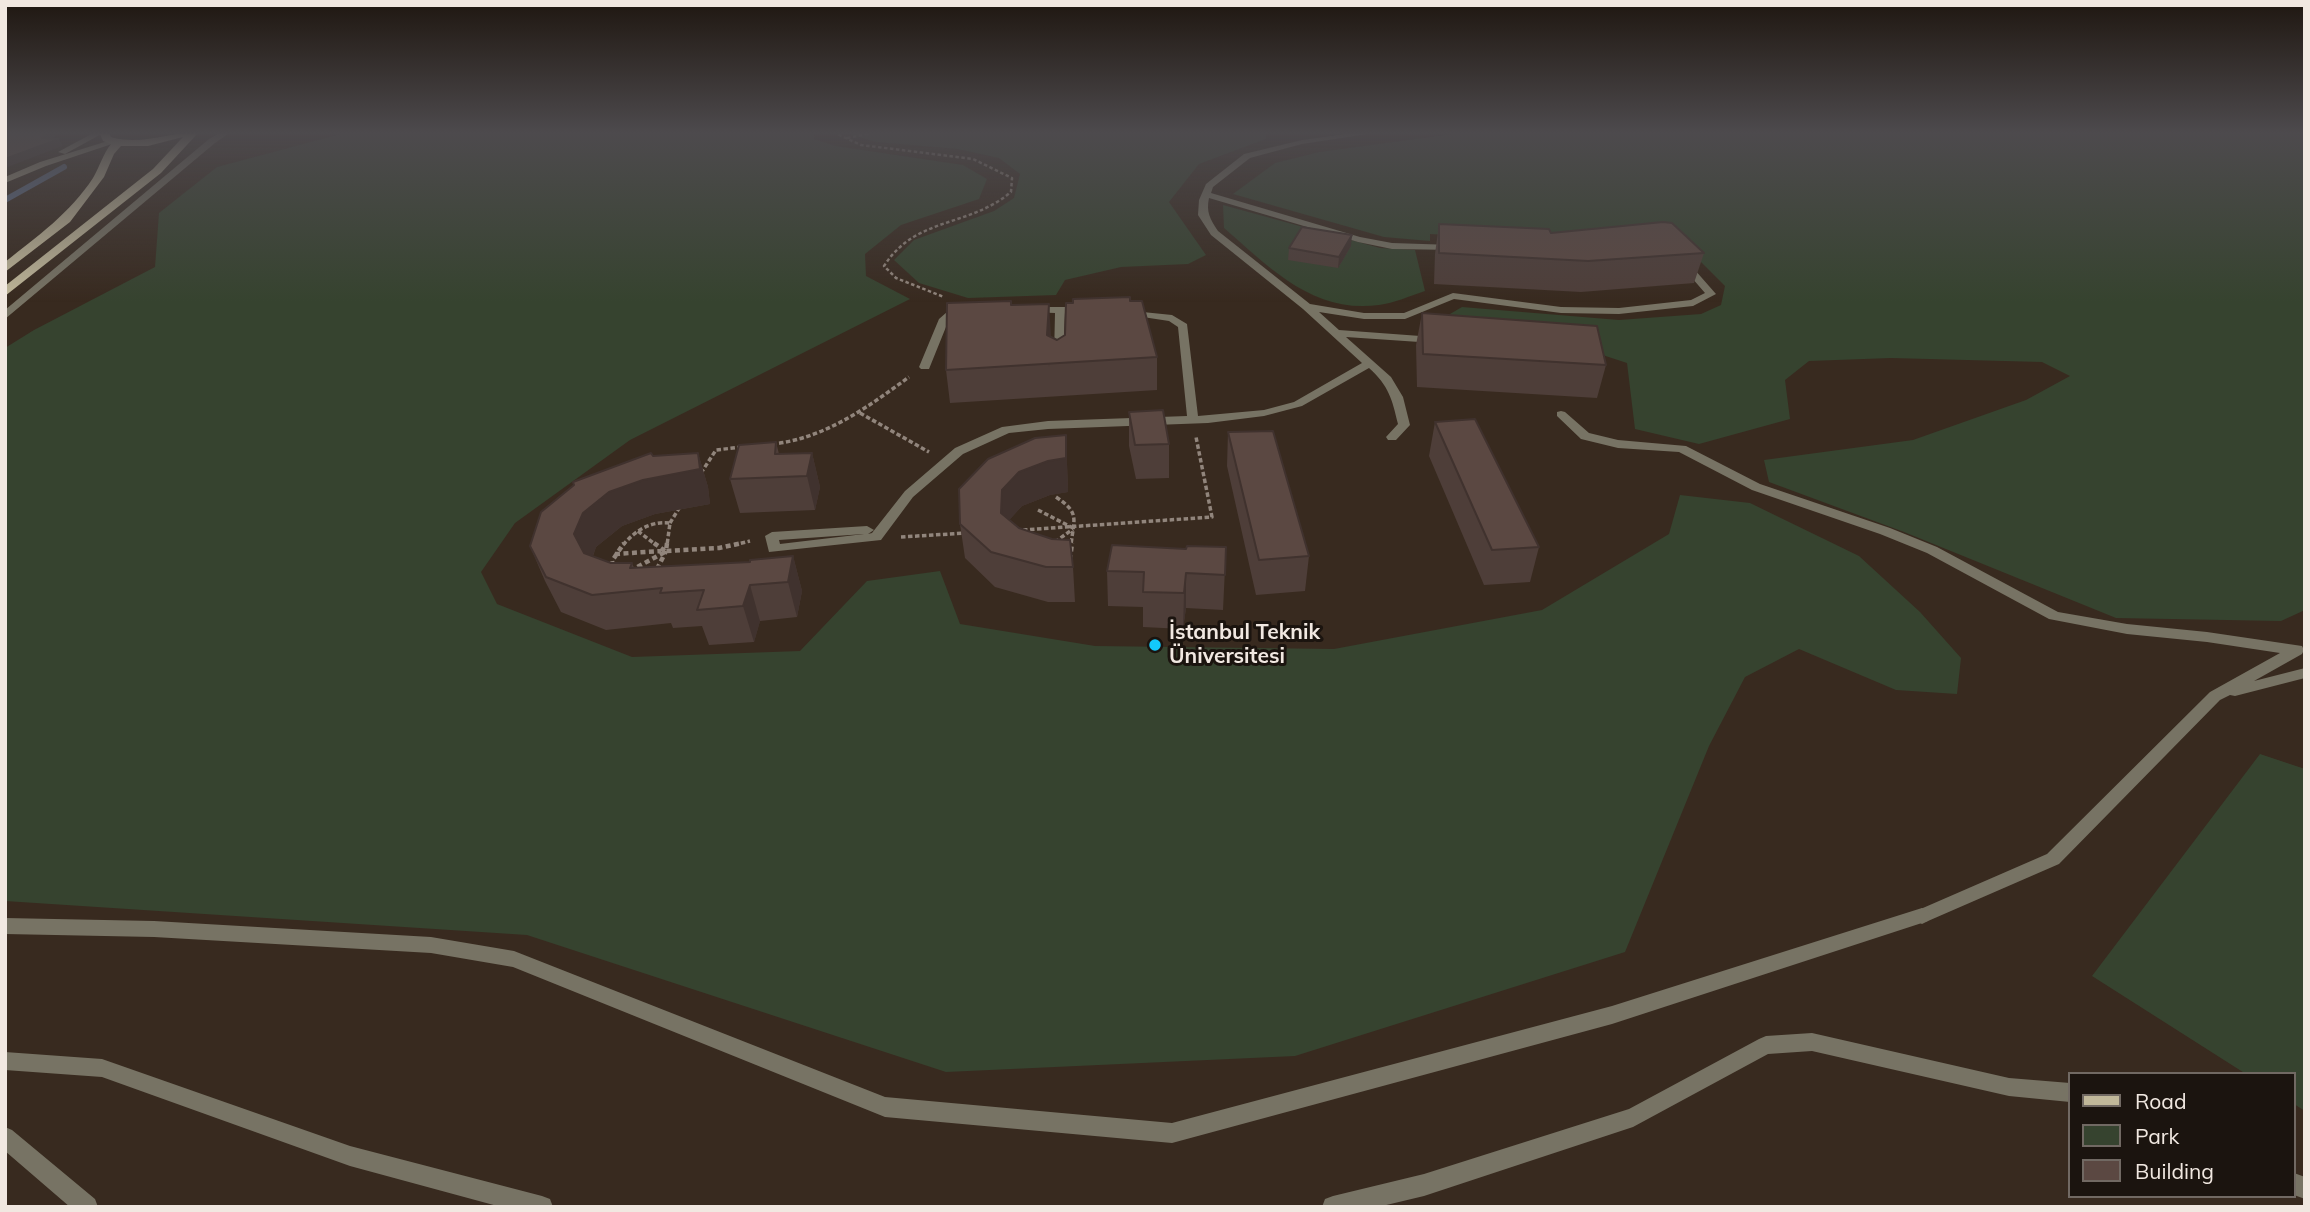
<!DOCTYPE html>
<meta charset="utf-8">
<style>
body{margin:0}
#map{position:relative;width:2310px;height:1212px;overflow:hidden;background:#382a1f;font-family:Mulish,sans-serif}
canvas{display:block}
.frame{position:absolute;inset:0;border:7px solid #f1e8e1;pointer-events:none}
.legend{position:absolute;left:2068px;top:1072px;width:228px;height:126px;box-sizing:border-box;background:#1b140f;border:2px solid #716963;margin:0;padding:9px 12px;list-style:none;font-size:21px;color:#f1e8e1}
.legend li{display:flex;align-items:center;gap:14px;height:35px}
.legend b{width:35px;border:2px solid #716963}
</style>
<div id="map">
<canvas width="2310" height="1212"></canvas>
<div class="frame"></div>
<ul class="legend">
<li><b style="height:9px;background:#c1b89a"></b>Road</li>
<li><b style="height:19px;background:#36432f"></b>Park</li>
<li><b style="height:19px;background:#5b4842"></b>Building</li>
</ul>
</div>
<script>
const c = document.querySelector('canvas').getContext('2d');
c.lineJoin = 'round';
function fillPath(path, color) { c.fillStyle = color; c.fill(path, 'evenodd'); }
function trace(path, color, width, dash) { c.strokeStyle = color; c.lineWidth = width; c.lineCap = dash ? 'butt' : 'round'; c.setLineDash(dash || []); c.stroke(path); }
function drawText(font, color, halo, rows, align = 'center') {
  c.font = font + ' Mulish,sans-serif'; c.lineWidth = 6; c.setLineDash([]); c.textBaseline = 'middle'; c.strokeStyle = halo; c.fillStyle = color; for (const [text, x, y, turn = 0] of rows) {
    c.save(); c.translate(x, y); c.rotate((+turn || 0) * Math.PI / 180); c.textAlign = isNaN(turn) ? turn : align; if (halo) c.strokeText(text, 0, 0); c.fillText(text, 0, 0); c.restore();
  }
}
fillPath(new Path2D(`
 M348 132H815L814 139 836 146 963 165 987 179 979 199 901 225 865 254 866 276 910 299 630 440 515 523 481 572 497 604 632 657 800 651 867 581 940 571 960 624 1095 646 1334 649 1542 610 1669 534 1680 495 1750 503 1859 556 1920 612 1961 658 1957 694 1896 690 1799 649 1745 677 1709 746 1625 952 1295 1056 946 1072 527 935 5 901V348L34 330 155 267 159 213 217 167Z
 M841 132H1266V139L1199 164 1169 202 1206 255 1188 264 1121 267 1065 280 1056 295 968 298 919 283 894 260 914 240 994 211 1014 198 1020 174 999 158 957 149 876 142Z
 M1467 132H2305V610L2281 621 2116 618 1904 532 1769 482 1764 460 1913 440 2026 400 2070 376 2042 362 1891 358 1809 361 1785 380 1790 419 1699 444 1635 429 1627 363 1569 344 1426 328 1462 307 1619 320 1701 314 1721 305 1725 286 1681 242 1548 240 1430 234V241L1384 237 1233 194 1275 163 1319 152Z
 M1223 205 1380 248 1415 250 1425 291C1410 296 1394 303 1379 305 1313 314 1269 267 1224 228Z
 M2260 754 2305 769V1111L2294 1104V1074H2246L2092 976Z`), '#36432f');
trace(new Path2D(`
 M5 200 64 167`), '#5b6b88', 6);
trace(new Path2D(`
 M833 132 861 145 973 159 1012 178 1011 192C968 228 916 216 884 266L896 278 944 297
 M847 138 877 132`), '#91857c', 2.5, [3.5, 2.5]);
trace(new Path2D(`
 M860 413 929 452
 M772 444C824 439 868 407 909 377
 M701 473 716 450 742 447
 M1056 497C1080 513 1074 518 1071 545
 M1038 510 1073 528
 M670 523 681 505
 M1023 530 1212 517 1196 437
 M638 531 656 545
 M901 537 966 533
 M1055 542 1073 529
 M623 545C636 530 650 521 670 523L667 545
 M734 545 750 541`), '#91857c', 3.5, [4.5, 2.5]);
trace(new Path2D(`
 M654 543 665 551
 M667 543 666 551 719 548 742 543
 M615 554 661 551
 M1070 560 1072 543
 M613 566 612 561 624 543
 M657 569 666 551
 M630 571 665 552`), '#91857c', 4.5, [5, 3.5]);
fillPath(new Path2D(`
 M221 132H231L215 143 5 319V310L209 139Z
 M1359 132H1382L1302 144 1250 158 1213 187 1211 193 1360 237 1392 243 1453 245 1456 246V250L1392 249 1358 242 1209 198C1206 212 1210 219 1218 231L1310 304 1364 313H1404L1453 293 1561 307 1619 308 1691 300 1705 293 1679 263 1684 260 1687 261 1716 294 1693 306 1619 314 1561 313 1454 299 1405 319H1364L1319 312 1339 330 1434 337 1439 340 1434 343 1346 337 1391 377 1403 397 1410 425 1396 440H1388L1386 437 1398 424C1392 399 1389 386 1369 368L1302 406 1264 416 1208 423 1048 429 1009 433 963 454 913 497 881 540 769 552 765 536 772 532 867 526 874 530 868 534 872 533 905 491 955 448 1002 427 1048 421 1187 416 1178 327 1169 321 1123 314V310L1172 315 1187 324 1198 416 1264 410 1294 402 1362 363 1303 309 1211 235 1198 215 1199 200 1206 184 1244 154 1302 140ZM864 534 780 544 779 540Z
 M1032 307H1082L1087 310 1082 313H1065L1063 359 1059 360 1054 357 1055 313 1028 312 1027 310Z
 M963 309 967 310V314L954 317 948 322 929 369H921L919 367 939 319 947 312Z
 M1561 411 1565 412 1589 433 1618 440 1686 446 1760 484 1890 528 1937 547 2058 612 2127 624 2207 632 2302 646 2304 650 2302 654 2254 681 2305 668V678L2235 696 2230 695 2220 700 2059 864 1928 921 1922 924 1916 921 1913 916 1916 911 2047 854 2210 692 2280 653 2207 642 2127 634 2049 619 1927 553 1880 534 1752 490 1679 452 1618 448 1581 439 1557 416V412Z`), '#777364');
fillPath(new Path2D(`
 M1922 908 1928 911 1931 916 1928 921 1612 1024 1172 1143 885 1117 513 967 431 953 154 937 5 934V918L154 921 431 937 514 951 885 1097 1172 1123 1612 1006Z
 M1812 1033 2009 1078 2070 1083V1102L2009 1096 1812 1051 1768 1054 1633 1127 1424 1196 1378 1207H1322L1325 1199 1333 1196 1424 1174 1629 1109 1759 1039 1766 1036Z
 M5 1052 102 1059 350 1146 542 1196 550 1199 553 1207H501L350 1166 102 1077 5 1070Z
 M5 1127 12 1130 95 1199 98 1207H70L5 1151Z
 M2294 1173 2305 1177V1199L2294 1195Z`), '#777364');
fillPath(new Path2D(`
 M95 132H105L65 154 58 152Z
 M111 140 118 142 46 166 5 183V177L40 162Z`), '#a19a83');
fillPath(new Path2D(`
 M99 132H109L111 137C141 146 169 132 199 132L161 173 5 296V286L153 169 183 137 148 146H121L114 154 104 177 70 222 5 272V262C38 236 70 213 93 178 100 166 103 154 111 144L103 141Z`), '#c1b89a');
fillPath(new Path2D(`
 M1439 224 1551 233 1704 253 1694 283 1581 292 1434 284 1435 254Z
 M1351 246 1338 268 1288 260 1289 248Z
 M1130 301 1157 357V390L950 403 946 370 1011 305 1051 337 1057 340Z
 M1422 313 1606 365 1597 398 1417 387 1416 345Z
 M1129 412 1169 444V478L1136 479 1129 446Z
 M1435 422 1539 547 1530 582 1484 585 1429 456Z
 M1228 432 1309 556 1305 591 1256 595 1227 466Z
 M1066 435 1068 492 1050 495 1022 506 1009 520 1073 567 1075 602H1048L995 587 965 558 960 524Z
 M776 442 779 454 812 453 820 487 815 510 740 513 730 479Z
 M698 453 708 487 710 504 655 514 622 526 596 547 593 556 611 563H632L634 568 750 562 793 556 802 591 797 617 760 621 754 642 709 645 702 626 673 628 671 623 606 630 561 612 545 581 530 546 653 456Z
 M1226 547 1223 610 1186 608 1183 629 1143 627V607L1108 606 1107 571Z`), '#4e3e39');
fillPath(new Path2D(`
 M49 132H60L49 143 59 139 63 146 5 168V159L42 138Z
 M1352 235 1351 246 1338 268 1339 257Z
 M1049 304 1051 336 1049 367 1047 335Z
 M1066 435 1068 492 1050 495 1022 506 1005 525 1001 513 1002 490 1019 472Z
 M698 453 708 487 710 504 655 514 622 526 596 547 588 569 574 534 583 513 609 492Z
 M812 453 820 487 815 510 807 476Z
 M793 556 802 591 797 617 788 582Z
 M1186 573V608L1183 629 1184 593Z
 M750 585 760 621 754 642 743 606Z`), '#40322e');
const building = new Path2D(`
 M5 132H49L42 138 59 139 5 159Z
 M1663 222 1672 223 1704 253 1588 261 1439 253V224L1549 229 1551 233Z
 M1302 227 1352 235 1339 257 1289 248Z
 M1130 297V301H1142L1157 357 946 370 947 303 1011 301V305L1049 304 1047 335 1057 340 1065 335 1066 303H1073V299Z
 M1422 313 1597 326 1606 365 1423 354Z
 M1163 410 1169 444 1135 445 1129 412Z
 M1475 419 1539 547 1492 550 1435 422Z
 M1273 431 1309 556 1259 560 1228 432Z
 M1066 435V458L1048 461 1019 472 1002 490 1001 513 1019 528 1052 539 1070 540 1073 567H1046L991 552 960 524 959 489 988 459 1035 438Z
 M776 442 775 454 812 453 807 476 730 479 739 445Z
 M651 453 653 456 698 453 700 469 643 480 609 492 583 513 574 534 584 553 611 563H632L630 568 750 562V560L793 556 788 582 750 585 743 606 697 610 704 590 660 593 662 588 592 595 546 577 530 546 541 512 574 485 573 482Z
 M1112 545 1186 549 1187 546 1226 547 1225 575 1186 573 1184 593 1143 592 1144 572 1107 571Z`);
fillPath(building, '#5b4842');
trace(building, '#40322e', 2);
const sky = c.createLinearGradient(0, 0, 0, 302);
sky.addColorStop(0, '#1f1711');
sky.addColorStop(0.44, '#4d4a4d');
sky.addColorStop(1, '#4d4a4d00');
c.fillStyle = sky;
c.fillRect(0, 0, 2310, 302);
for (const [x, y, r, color] of [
 [1155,645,7,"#13cafb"]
]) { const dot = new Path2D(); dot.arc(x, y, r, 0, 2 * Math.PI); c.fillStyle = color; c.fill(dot); trace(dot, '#1b140f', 2.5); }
drawText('bold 21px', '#f1e8e1', '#1b140f', [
 ["İstanbul Teknik",1169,633],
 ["Üniversitesi",1169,657]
], 'left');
</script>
